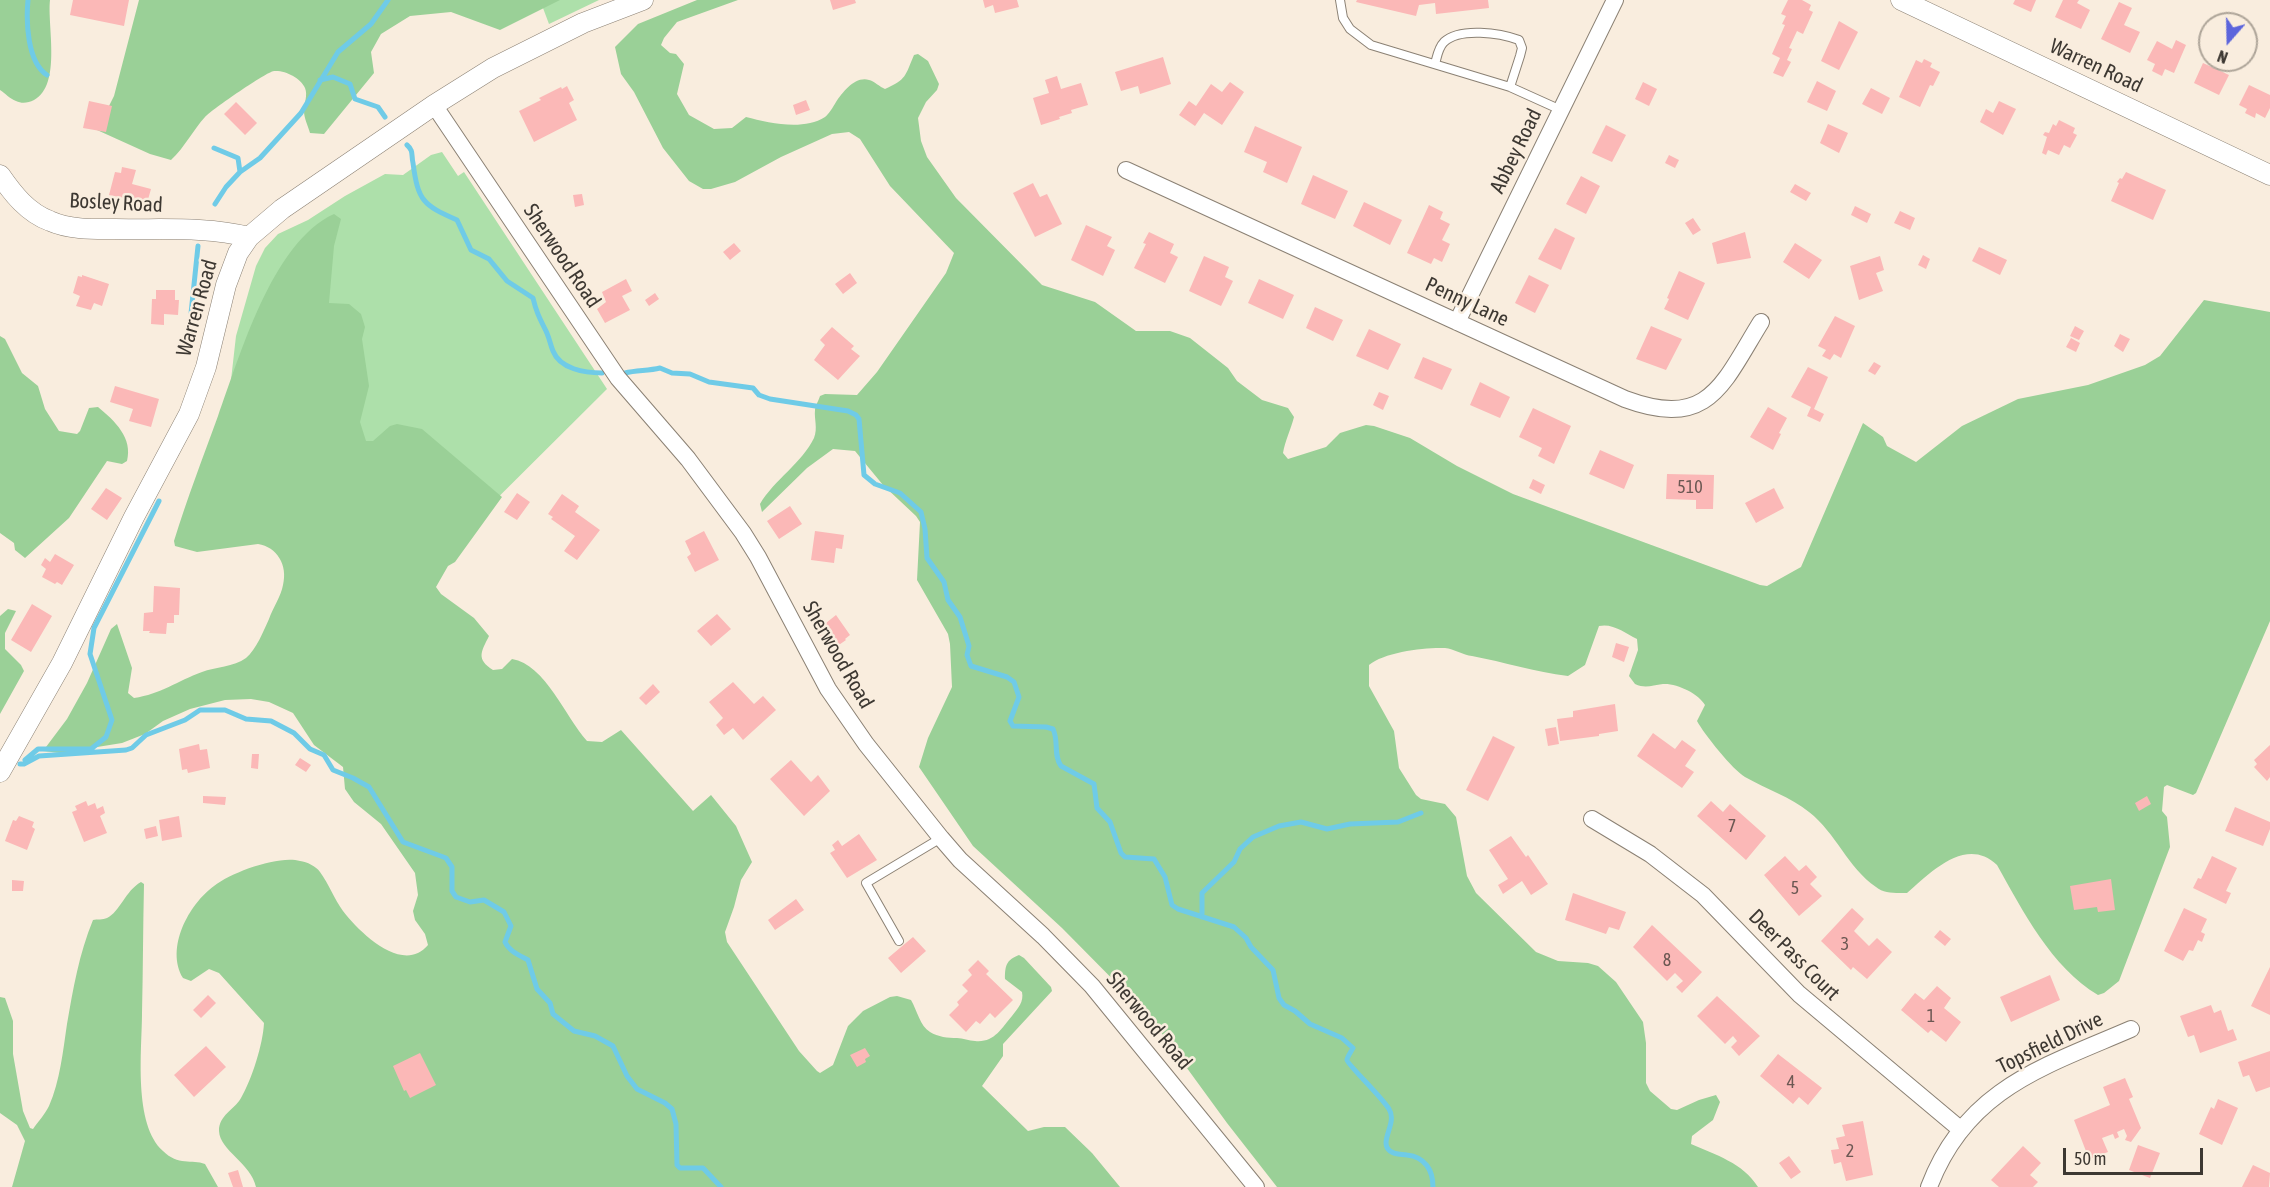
<!DOCTYPE html>
<style>
body{margin:0}
#map{position:relative;width:2270px;height:1187px;overflow:hidden;background:#f9edde;font-family:"Asap Condensed",sans-serif}
canvas{display:block}
.north{position:absolute;left:2198px;top:12px;width:60px;height:60px;box-sizing:border-box;background:#f9edde;border:2px solid #aea599;border-radius:50%;rotate:200deg;font-size:16px;font-weight:700;line-height:24px;text-align:center;color:#3d3832}
.north::after{content:'';display:block;margin:auto;width:21px;height:27px;background:#5c65dc;clip-path:polygon(50% 0,100% 100%,50% 72%,0 100%)}
.scale{position:absolute;left:2063px;top:1148px;width:140px;height:27px;box-sizing:border-box;border:3px solid #3d3832;border-top:0;padding-left:8px;font-size:18px;line-height:21px;white-space:nowrap;color:#3d3832;-webkit-text-stroke:4px #f9edde;paint-order:stroke}
</style>
<div id="map">
<canvas width="2270" height="1187"></canvas>
<div class="north">N</div>
<div class="scale">50 m</div>
</div>
<script>
const c = document.querySelector('canvas').getContext('2d');
c.lineJoin = 'round';
function fillPath(path, color) { c.fillStyle = color; c.fill(path, 'evenodd'); }
function trace(path, color, width, dash) { c.strokeStyle = color; c.lineWidth = width; c.lineCap = dash ? 'butt' : 'round'; c.setLineDash(dash || []); c.stroke(path); }
function drawText(font, color, halo, rows, align = 'center') {
  c.font = font + ' "Asap Condensed",sans-serif'; c.lineWidth = 5; c.setLineDash([]); c.textBaseline = 'middle'; c.strokeStyle = halo; c.fillStyle = color; for (const [text, x, y, turn = 0] of rows) {
    c.save(); c.translate(x, y); c.rotate((+turn || 0) * Math.PI / 180); c.textAlign = isNaN(turn) ? turn : align; if (halo) c.strokeText(text, 0, 0); c.fillText(text, 0, 0); c.restore();
  }
}
fillPath(new Path2D(`
 M540 0H599L549 24Z
 M442 152 458 176 464 172 607 389 415 580 231 380 236 336 256 266 265 248 278 234 308 220 345 196 385 174 403 175 431 155Z`), '#ade0aa');
fillPath(new Path2D(`
 M0 0H50C47 26 62 85 34 100 28 103 22 104 16 101 10 99 5 93 0 90Z
 M139 0H560L500 30 451 12 410 16 381 34 371 52 374 73 324 134 310 133C308 126 304 118 304 111 304 104 308 95 305 88 301 78 285 70 274 71 266 72 213 109 205 117 193 130 185 147 171 160L150 154 97 130 114 96Z
 M697 0H738L677 22 664 38 661 45 670 53 676 54 684 64 677 94 689 115 714 129 732 128 746 117C769 123 803 131 825 117 829 114 833 107 836 102 843 92 855 76 869 80 874 81 880 87 885 89 907 79 905 76 914 55L918 54 928 61 939 84 937 90 926 102 918 118 921 141 927 157 956 198 1042 285 1095 302 1136 331H1170L1190 338 1228 368 1237 381 1262 400 1288 408 1294 417C1291 429 1285 441 1283 453L1288 459 1326 447 1340 433 1366 425 1374 426 1410 438 1457 466 1513 494 1760 585 1767 586 1801 567 1863 423 1883 437 1887 446 1916 462 1962 426 2018 399 2088 385 2145 365 2160 356 2204 300 2270 312V621L2196 793 2193 795 2167 785 2164 787 2162 811 2167 817 2170 847 2119 981 2104 993 2098 995C2051 967 2023 911 1997 865 1966 835 1930 873 1907 893 1896 893 1884 894 1876 887 1848 868 1836 833 1809 812 1791 797 1766 789 1745 777 1733 770 1704 734 1697 721L1705 705C1699 694 1677 683 1663 684 1652 685 1646 689 1635 684L1629 676 1638 650 1637 639C1625 633 1613 623 1599 626L1585 665 1568 676C1535 672 1504 662 1472 656 1463 655 1454 649 1445 648 1426 647 1384 652 1369 665V686L1394 731 1399 768 1416 795 1421 799 1445 804 1456 817 1467 876 1476 893 1536 952 1558 961 1588 963 1598 966 1616 982 1643 1022 1646 1043V1083L1650 1091 1671 1109 1677 1110 1699 1100 1716 1095 1720 1102 1713 1120 1692 1136 1691 1144C1716 1155 1743 1163 1758 1187H1277L1227 1123 1149 1016 1062 928 973 846 919 767 928 738 952 687 950 644 948 634 917 580 920 522 916 516 883 485 855 451 833 449 807 468 762 512 760 504C774 480 802 463 814 438 818 428 814 419 815 410 815 406 819 400 820 396L825 394 857 395 877 372 946 273 954 253 890 186 860 139 849 132 832 134 781 157 735 182 711 189H703L689 181 663 148 634 92 621 74 615 47 638 24Z
 M334 214 341 219 334 246 329 303 349 304 361 314 365 327 362 339 369 386 360 422 366 441H373L390 426 397 424 422 429 502 497 455 562 448 566 436 587 441 594 474 618 489 636C481 652 476 659 493 670L502 669 512 659C545 664 566 718 587 741L602 742 621 730 693 811 711 795 736 826 752 862 741 880 734 907 725 932 727 942 799 1051 817 1071 820 1073 833 1065 848 1026 863 1011 890 997 897 996 911 1000C917 1010 920 1026 930 1032 938 1037 948 1038 957 1038 963 1038 969 1041 975 1041 994 1043 1001 1029 1012 1016 1018 1008 1024 1002 1022 992L1005 979C1005 966 1006 960 1019 955L1024 958 1051 987 1052 991 1003 1044V1056L982 1086 1028 1131 1044 1127H1065L1092 1153 1120 1187H256C251 1163 220 1151 219 1131 219 1115 234 1110 241 1098 252 1079 263 1044 264 1023L219 973 209 969 191 981 183 978C165 948 189 904 214 886 232 872 279 855 300 861 307 862 316 866 320 872 329 884 334 899 343 911 360 933 403 975 428 945L425 934 415 920 413 911 418 895 415 873 381 824 354 802 345 789 343 767 314 745 293 713 269 702 251 699 225 700 190 709 163 721 145 734 122 743 60 753 43 751 67 719 87 683 111 629 117 624 132 668 128 693 134 698C161 694 177 681 202 672 215 667 234 667 246 658 256 650 264 630 269 619 273 608 281 596 283 585 288 565 277 547 258 544L197 552 175 546 174 541C187 499 203 457 218 416 240 356 272 242 334 214Z
 M0 336 5 339 22 373 38 386 45 409 59 431 77 434 80 431 89 408 98 407C115 421 133 438 127 461L122 464 107 461 69 518 25 558 15 550 14 543 0 533Z
 M8 609 16 611 5 633V649L21 665 24 671 0 714V616Z
 M141 882 144 884C143 927 143 970 142 1013 142 1050 133 1124 163 1151 178 1166 192 1159 205 1164L218 1187H12L25 1141 17 1125 0 1113V997L5 998 13 1021V1054L23 1111 30 1128 33 1129C38 1122 45 1114 49 1106 60 1081 63 1051 67 1024 73 989 79 954 93 920 97 919 103 920 107 918 120 912 125 891 141 882Z`), '#9ad097');
trace(new Path2D(`
 M28 0C26 21 27 62 47 75
 M320 80 333 77 350 84 355 99 378 107 385 117
 M407 145C414 151 411 155 413 163 418 201 423 205 457 220L471 250 489 259 507 281 533 298C536 311 539 317 545 329 549 336 550 344 553 351 560 369 585 373 602 373
 M214 148 238 158 240 172
 M215 204 226 187 240 172 260 158 301 113 338 52 371 24 388 0
 M189 333 198 246
 M625 373C637 370 648 371 660 368L672 373 690 374 709 382 753 388 759 395 770 399 848 411 856 415 859 419 864 475 875 484 900 493 921 512 925 529 927 558 944 582 948 600 960 617 969 646 967 655 971 666 1007 677 1014 682 1019 697 1010 721 1013 726 1046 727 1053 729C1059 741 1053 755 1061 766L1094 784 1097 808 1110 822 1121 853 1125 857 1154 859 1165 877 1172 905 1178 909 1234 927 1246 938 1251 947 1273 970 1279 998 1284 1005 1295 1011 1310 1024 1342 1038 1353 1048C1351 1052 1347 1057 1347 1060 1347 1064 1381 1096 1389 1109 1398 1123 1378 1142 1390 1151 1395 1155 1401 1154 1407 1155 1425 1157 1433 1170 1433 1187
 M25 760 38 749H91L106 737 112 720 90 654 94 628 159 501
 M20 764H24L39 756 126 750 132 748 146 735 185 720 200 710H225L246 719 271 721 294 733 310 749 324 755 333 770 353 778 369 787 403 842 446 858 452 867V891L456 897 470 902 484 900 504 912 511 926 505 942C509 951 519 955 528 960L537 989 550 1003 553 1014 574 1031 595 1036 613 1046 627 1076 637 1089 665 1103 672 1109 676 1124 677 1165 680 1168H703L721 1187
 M1202 917V893L1234 862 1240 849 1253 837 1279 826 1301 822 1327 829 1350 824 1398 822 1421 813`), '#6fcbe7', 5);
fillPath(new Path2D(`
 M73 0H129L124 26 70 15Z
 M830 0H855L856 3 833 10Z
 M983 0H1017L1019 7 995 13 993 5 985 8Z
 M1357 0H1488L1489 8 1436 14 1435 3 1419 5 1416 16 1356 2Z
 M1788 0H1802L1811 5 1809 10 1813 12 1803 34 1797 31 1789 48 1792 49 1787 60 1791 62 1783 77 1773 73 1780 58 1772 54 1785 25 1782 24 1786 16 1781 14Z
 M2015 0H2036L2031 12 2013 4Z
 M2063 0H2079L2077 3 2090 10 2081 29 2055 17Z
 M2119 2 2132 8 2124 25 2140 32 2130 53 2101 39Z
 M1839 21 1858 32 1839 70 1821 61Z
 M2176 40 2186 45 2174 73 2165 69 2162 76 2152 71 2155 64 2147 60 2157 41 2172 49Z
 M1163 57 1171 84 1140 94 1138 86 1121 91 1115 72Z
 M1924 59 1932 63 1930 67 1940 72 1933 86 1930 85 1920 107 1899 97 1916 60 1922 63Z
 M2203 63 2229 75 2219 95 2194 83Z
 M1057 76 1061 89 1081 83 1088 105 1071 110 1072 113 1059 117 1060 119 1041 125 1033 98 1049 93 1045 80Z
 M1817 81 1836 91 1827 111 1807 102Z
 M1230 82 1244 92 1222 125 1204 113 1195 126 1179 115 1189 101 1196 106 1211 84 1222 92Z
 M1643 82 1657 89 1649 106 1635 99Z
 M2249 85 2270 95V108L2265 118 2256 113 2255 118 2245 113 2247 109 2239 105Z
 M567 86 574 100 569 103 577 120 534 142 519 111 541 100 539 98 561 87 562 89Z
 M1871 88 1890 98 1882 114 1862 104Z
 M806 100 810 110 796 115 793 105Z
 M89 101 112 106 106 132 83 128Z
 M1999 101 2016 109 2003 135 1980 122 1986 109 1993 113Z
 M236 102 257 123 245 135 224 114Z
 M2059 120 2075 128 2073 133 2077 135 2070 148 2064 145 2059 155 2048 150 2046 155 2042 153 2047 137 2043 135 2045 132 2049 133 2053 124 2056 126Z
 M1828 124 1848 133 1839 153 1820 143Z
 M1606 125 1626 135 1612 162 1592 153Z
 M1255 126 1302 147 1287 183 1263 172 1267 162 1244 152Z
 M1669 155 1679 160 1675 168 1665 163Z
 M122 167 136 170 132 184 151 189 147 203 109 195 115 172 121 173Z
 M2126 172 2166 190 2153 220 2111 201 2119 183 2117 182 2120 178 2122 179Z
 M1313 175 1348 191 1335 219 1301 204Z
 M1581 176 1600 186 1586 214 1566 204Z
 M1033 183 1040 197 1047 194 1062 224 1035 237 1013 193Z
 M1795 184 1811 193 1806 201 1790 192Z
 M582 194 584 205 575 207 573 195Z
 M1364 202 1402 220 1390 245 1353 226Z
 M1429 205 1443 212 1440 219 1450 224 1442 240 1450 244 1442 262 1434 258 1431 264 1407 253Z
 M1855 206 1871 214 1867 223 1851 215Z
 M1900 211 1915 218 1910 230 1894 223Z
 M1693 218 1701 230 1693 235 1685 223Z
 M1086 225 1112 237 1107 246 1115 250 1103 276 1071 260Z
 M1555 228 1575 238 1561 270 1538 259Z
 M1149 232 1174 244 1170 253 1178 257 1165 283 1134 268 1146 244 1143 243Z
 M1745 232 1751 258 1717 264 1712 243Z
 M734 243 741 251 730 260 723 252Z
 M1795 243 1822 260 1809 279 1783 262Z
 M1979 247 2007 260 2000 275 1972 261Z
 M1923 255 1930 259 1926 269 1918 265Z
 M1204 256 1229 267 1225 277 1233 281 1221 306 1189 291Z
 M1880 256 1884 270 1876 273 1883 291 1859 300 1850 266Z
 M1679 271 1705 283 1688 320 1664 309 1669 299 1667 298Z
 M850 273 857 283 843 294 835 284Z
 M82 275 109 284 102 306 94 303 91 310 76 306 80 296 73 293 78 276 82 277Z
 M1529 275 1549 285 1535 313 1515 303Z
 M626 279 632 291 622 296 630 310 605 323 597 309 606 302 602 292Z
 M1259 279 1294 295 1283 319 1248 303Z
 M156 290H175V300H179L178 315 164 314V325L151 324 152 299H156Z
 M655 293 659 299 649 306 645 300Z
 M1315 307 1343 320 1333 341 1306 328Z
 M1835 316 1855 326 1841 358 1834 354 1830 360 1822 356 1826 350 1818 346Z
 M1651 326 1682 339 1666 370 1636 359Z
 M2075 326 2084 331 2079 340 2070 336Z
 M832 327 854 346 851 349 860 356 838 380 814 360 825 345 820 340Z
 M1369 329 1401 344 1388 370 1356 356Z
 M2120 334 2130 339 2123 352 2114 346Z
 M2071 338 2080 343 2076 352 2066 347Z
 M1423 357 1452 369 1442 390 1414 378Z
 M1874 362 1881 366 1875 375 1868 371Z
 M1808 367 1828 377 1814 409 1824 414 1820 422 1807 416 1811 407 1791 397Z
 M1480 382 1510 397 1500 418 1470 405Z
 M115 386 159 399 151 427 129 421 133 409 110 402Z
 M1379 392 1389 396 1383 410 1373 405Z
 M1768 407 1787 418 1779 433 1781 434 1773 450 1750 437Z
 M1533 408 1571 426 1554 464 1538 456 1542 448 1519 437Z
 M1600 450 1634 465 1624 489 1589 474Z
 M1667 474 1714 475 1713 509H1696V500L1666 499Z
 M1533 479 1545 485 1541 494 1529 488Z
 M106 488 122 498 107 520 91 509Z
 M1774 488 1784 508 1756 523 1745 503Z
 M517 493 530 502 517 520 504 512Z
 M562 494 579 506 575 512 600 530 577 560 564 551 575 536 551 519 553 517 548 514Z
 M790 506 802 524 779 539 767 521Z
 M704 531 719 560 695 572 687 557 691 554 685 541Z
 M815 531 844 535 842 549 836 548 834 563 811 560Z
 M55 554 74 565 62 585 57 582 55 584 42 577 46 569 41 565 45 558 50 562Z
 M154 586 180 588 179 615H174V623H167L166 634 149 633 150 631H143L144 613 153 612Z
 M32 604 52 616 31 652 11 640Z
 M717 614 731 629 711 646 697 631Z
 M836 615 850 635 845 639 846 640 833 649 829 647 816 631Z
 M1616 643 1629 647 1624 662 1612 657Z
 M733 682 754 704 763 696 776 710 743 740 733 728 724 735 716 725 723 718 709 702Z
 M653 684 660 692 646 705 639 698Z
 M1615 704 1618 731 1599 734V736L1560 741 1557 719 1573 717V711Z
 M1556 727 1559 744 1548 746 1545 729Z
 M1653 733 1675 749 1682 740 1696 750 1685 766 1694 772 1682 788 1637 756Z
 M1493 736 1515 747 1488 801 1466 790Z
 M199 744 200 750 207 749 210 768 188 773 187 769 182 770 179 749Z
 M2270 745V777L2267 781 2254 767 2257 764 2254 760Z
 M252 754H259L258 769 251 768Z
 M300 758 311 765 306 772 295 765Z
 M791 760 811 782 818 775 830 791 804 816 770 779Z
 M203 796 226 797 225 805 203 803Z
 M2147 796 2151 804 2139 811 2135 803Z
 M86 801 88 806 95 803 97 809 103 806 105 813 100 816 107 833 84 842 72 812 77 810 75 806Z
 M1711 801 1723 812 1730 804 1766 836 1746 860 1697 816Z
 M2235 807 2270 822V829L2263 846 2225 831Z
 M19 816 34 822 32 827 35 829 27 850 5 841 13 820 16 821Z
 M179 816 182 837 162 841 159 820Z
 M156 826 158 836 146 839 144 829Z
 M859 834 877 860 847 878 830 853 835 850 832 845 838 840 842 846Z
 M1511 836 1526 857 1528 855 1548 884 1531 895 1522 881 1503 894 1498 885 1508 879 1489 850Z
 M1785 856 1799 871 1806 865 1817 877 1810 884 1822 896 1799 916 1764 875Z
 M2212 856 2237 868 2226 891 2231 893 2226 904 2193 888 2198 878 2201 879Z
 M2111 879 2115 910 2098 912 2097 907 2074 910 2070 886Z
 M12 880 24 881 23 891H12Z
 M1573 893 1626 912 1619 930 1609 927 1606 934 1565 920Z
 M796 899 804 910 775 930 768 920Z
 M1852 908 1864 919 1854 931 1869 946 1877 938 1892 952 1867 979 1853 967 1851 970 1821 941Z
 M2184 908 2207 919 2201 932 2205 934 2202 942 2198 940 2193 951 2189 950 2183 961 2164 951Z
 M1652 925 1702 972 1682 993 1676 987 1683 981 1675 973 1667 981 1633 947Z
 M1940 930 1951 939 1945 946 1934 937Z
 M913 937 926 951 901 973 888 958Z
 M978 960 989 971 986 974 1013 1000 995 1018 990 1013 980 1024 976 1021 966 1032 949 1015 959 1005 957 1002 968 991 962 985 972 975 968 970Z
 M2270 967V1015L2251 1006Z
 M2050 975 2060 1000 2011 1022 2000 997Z
 M1937 986 1951 998 1944 1008 1961 1022 1946 1042 1931 1030 1928 1033 1901 1010 1915 993 1924 1000Z
 M208 995 216 1003 201 1018 193 1010Z
 M1717 996 1760 1036 1739 1056 1731 1047 1737 1041 1733 1036 1725 1044 1697 1016Z
 M2211 1005 2214 1013 2221 1010 2228 1031 2233 1029 2237 1040 2200 1053 2194 1035 2188 1037 2180 1016Z
 M206 1046 226 1067 194 1097 174 1075Z
 M865 1048 870 1056 865 1059 866 1062 857 1067 850 1055Z
 M2270 1051V1087L2256 1092 2249 1075 2243 1077 2238 1062Z
 M420 1053 436 1085 410 1098 406 1090 404 1091 393 1066Z
 M1778 1054 1822 1088 1808 1105 1799 1097 1793 1104 1760 1076Z
 M2125 1078 2133 1097 2129 1099 2141 1128 2131 1142 2125 1140 2127 1136 2124 1129 2117 1132 2119 1137 2115 1139 2113 1134 2102 1138 2108 1152 2089 1159 2074 1120 2110 1105 2103 1087Z
 M2218 1099 2238 1108 2222 1145 2199 1134 2211 1107 2214 1109Z
 M1863 1121 1873 1175 1846 1181 1841 1162 1834 1164 1831 1150 1839 1149 1836 1138 1845 1136 1842 1125Z
 M2138 1145 2160 1153 2150 1178 2129 1170Z
 M2023 1146 2041 1163 2030 1175 2038 1182 2033 1187H1999L1991 1180Z
 M1789 1156 1801 1172 1791 1179 1779 1163Z
 M2253 1165 2270 1173 2269 1187H2242Z
 M238 1170 243 1187H233L228 1173Z`), '#fbb8b7');
const service = new Path2D(`
 M1340 0 1343 18 1350 29 1371 45 1510 87 1561 110
 M1435 64C1437 57 1438 48 1444 42 1460 27 1500 33 1519 40L1522 48 1520 56 1510 87
 M899 941 866 883 941 838`);
const minor = new Path2D(`
 M434 105 618 378 688 459 743 533 758 557 828 689 866 744 941 838 960 860 1043 936 1092 986 1256 1187
 M1126 170 1625 399C1709 430 1722 385 1761 322
 M1457 322 1615 0
 M1592 819 1650 854 1703 895 1799 994 1960 1129
 M1929 1187C1966 1089 2043 1067 2131 1029`);
const tertiary = new Path2D(`
 M1901 0 2270 175
 M0 175C13 194 28 213 50 221 70 230 94 229 115 229 159 230 206 226 249 237
 M0 772 62 663 134 517 189 414 206 367 226 285 238 253 249 237 282 209 434 105 493 68 583 23 643 0`);
trace(service, '#8b8174', 10);
trace(minor, '#8b8174', 18);
trace(tertiary, '#8b8174', 21);
trace(service, '#fff', 8);
trace(minor, '#fff', 16);
trace(tertiary, '#fff', 20);
drawText('18px', '#6c5853', null, [
 ["510",1690,487],
 ["7",1732,826],
 ["5",1795,888],
 ["3",1845,944],
 ["8",1667,960],
 ["1",1931,1016],
 ["4",1791,1082],
 ["2",1850,1151]
]);
drawText('21px', '#3d3832', '#f9edde', [
 ["Warren Road",2096,66,25],
 ["Abbey Road",1516,151,-64],
 ["Bosley Road",116,203,3],
 ["Sherwood Road",562,256,56],
 ["Penny Lane",1467,302,25],
 ["Warren Road",197,308,-74],
 ["Sherwood Road",838,655,60],
 ["Deer Pass Court",1794,955,45],
 ["Sherwood Road",1149,1021,50],
 ["Topsfield Drive",2050,1043,-26]
]);
</script>
